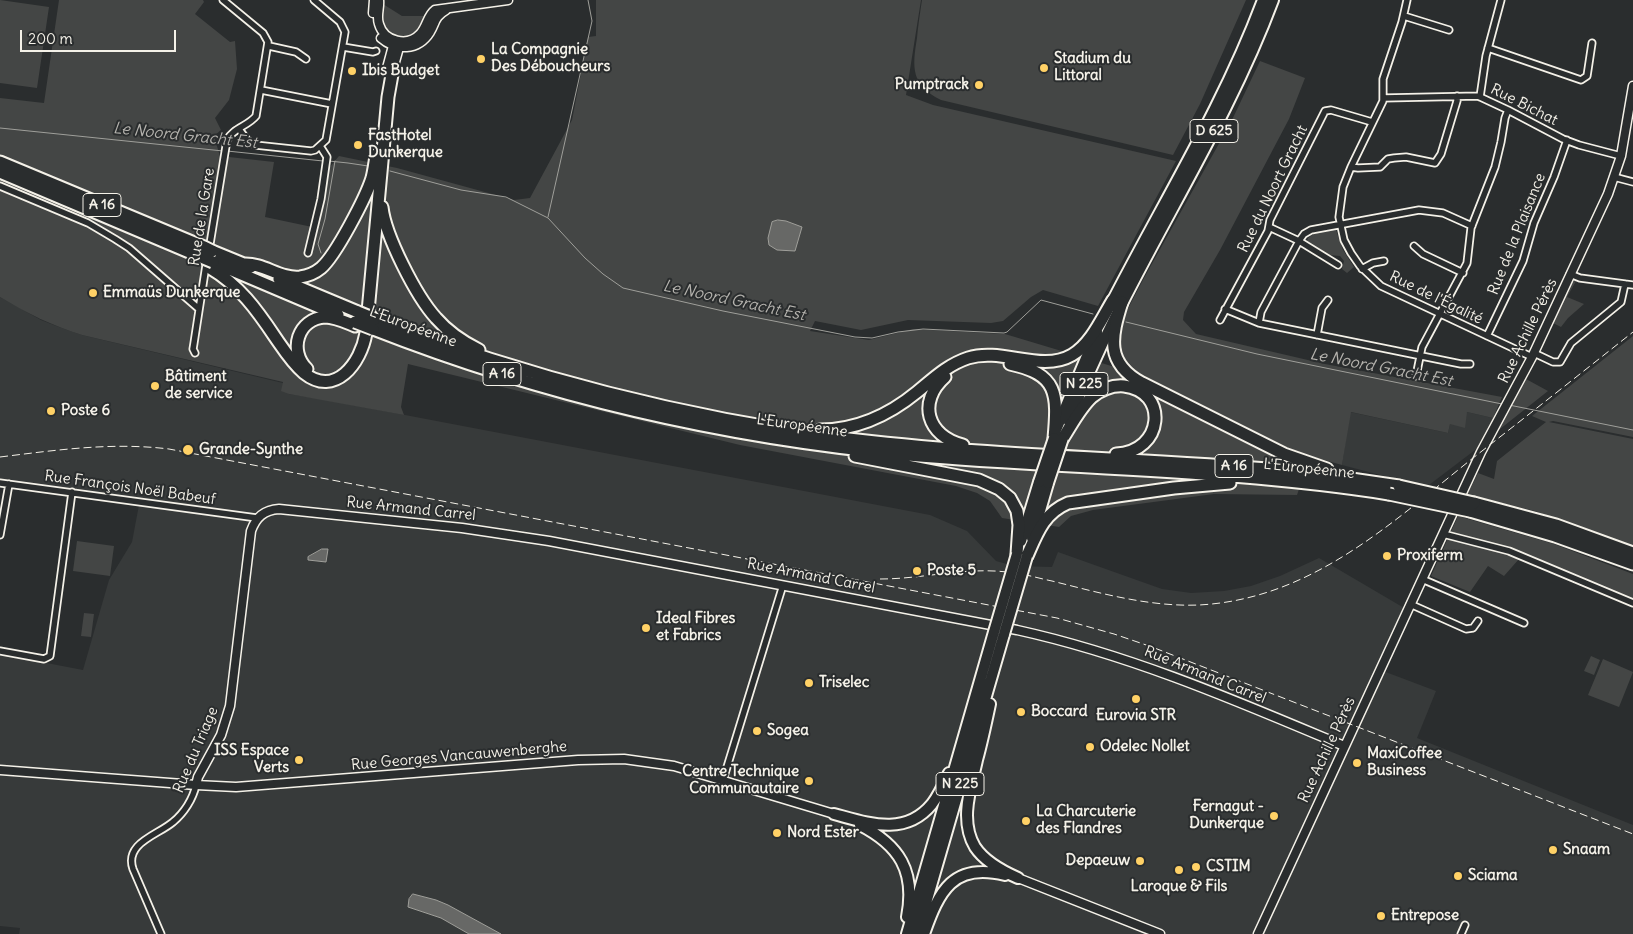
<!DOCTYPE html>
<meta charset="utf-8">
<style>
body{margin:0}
#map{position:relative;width:1633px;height:934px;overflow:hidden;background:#2a2d2e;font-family:Delius,sans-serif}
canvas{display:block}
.scale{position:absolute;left:20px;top:30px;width:156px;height:22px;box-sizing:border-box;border:2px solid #f4f1e8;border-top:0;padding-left:6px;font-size:15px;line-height:18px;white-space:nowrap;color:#f4f1e8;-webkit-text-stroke:4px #2a2d2e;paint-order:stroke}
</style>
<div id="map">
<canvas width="1633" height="934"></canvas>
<div class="scale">200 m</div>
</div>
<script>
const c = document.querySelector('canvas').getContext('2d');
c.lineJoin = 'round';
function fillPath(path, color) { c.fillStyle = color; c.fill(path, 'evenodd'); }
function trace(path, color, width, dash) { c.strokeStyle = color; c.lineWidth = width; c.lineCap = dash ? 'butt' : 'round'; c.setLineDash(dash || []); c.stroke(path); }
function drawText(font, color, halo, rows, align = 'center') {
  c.font = font + ' Delius,sans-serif'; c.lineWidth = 4; c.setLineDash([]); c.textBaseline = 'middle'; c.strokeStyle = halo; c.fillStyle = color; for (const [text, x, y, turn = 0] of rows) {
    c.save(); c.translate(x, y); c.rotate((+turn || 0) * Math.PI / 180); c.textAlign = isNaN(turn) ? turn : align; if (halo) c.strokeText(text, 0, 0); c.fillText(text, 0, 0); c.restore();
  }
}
fillPath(new Path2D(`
 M0 297 41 320 59 327 82 335 283 383 289 394 321 399 930 515 967 531 996 561 1014 566 1052 567 1058 552 1162 589 1191 593 1224 591 1251 586 1280 576 1319 558 1411 612 1383 671 1436 691 1417 738 1633 825V934H501L448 905 436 900 413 894 409 899 408 907 441 918 469 934H19L20 928 0 926V654L83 670 109 580 132 542 139 505 0 486Z
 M1350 412 1448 433 1450 424 1467 412 1493 418 1479 447 1429 485 1411 483 1342 465Z`), '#373a3a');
fillPath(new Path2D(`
 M0 0 49 7 37 88 0 83Z
 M59 0H203L204 2 195 14 230 42 235 41 237 69 229 100 215 118 221 130 214 136 220 156 274 162 265 217 317 228 329 168 339 156 397 168 514 200 530 198 572 120 588 37 596 36V0H921L906 95 933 105 1176 161 1098 306 1043 290 1031 297 1003 321 991 323 908 320 861 330 815 321 810 331 869 340 913 329 1005 334 1138 374 1129 367 1123 358 1119 346 1118 334 1123 318 1144 278 1231 122 1260 61 1305 78 1289 119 1220 250 1184 312 1183 320 1196 334 1325 364 1502 397 1493 418 1467 412 1465 428 1450 424 1448 433 1351 412 1342 465 1310 456 1297 495 1214 494 1093 510 1071 516 1059 527 1002 518 990 501 977 493 956 486 740 445 408 364 401 407 404 415 289 394 281 391 283 382 82 335C51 325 28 314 0 297V98L44 103Z
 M922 0H1246L1200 104 1173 155 941 100C911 85 912 68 917 38 918 26 920 13 922 0Z
 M383 4 402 16H427L423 27 414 37 394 39 380 25Z
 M1333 229 1336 230 1343 250 1354 267 1347 273 1342 269 1344 261 1340 256 1329 255 1307 241 1308 238 1315 233Z
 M1575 281H1576L1567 297 1584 304 1568 318 1561 327 1553 323 1571 283Z
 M1633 336V437L1553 421 1549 422 1633 439V547L1535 511 1467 495 1478 473 1494 479 1497 461 1546 422 1532 416Z
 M1526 379 1548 391 1495 433Z
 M1458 516 1554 544 1633 574V607L1519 559 1504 576 1488 566 1470 592 1431 576Z
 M77 541 114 546 110 576 73 571Z
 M84 613 94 614 91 637 81 636Z
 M1591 656 1600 660 1594 675 1584 671Z
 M1603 659 1633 672 1619 707 1588 695Z`), '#444645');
const water = new Path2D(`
 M778 220 786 221 802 227 795 251 777 250 769 245 768 238 772 222Z
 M322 549H328L326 562 308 560V557Z
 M413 894 436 900 448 905 501 934H469L441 918 408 907 409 899Z`);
fillPath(water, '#676866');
trace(water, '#9f9f9a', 1);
trace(new Path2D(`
 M0 128 223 151
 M227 151 323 161
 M329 161 348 163 368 166
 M390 171 461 190 506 197 548 218 585 258 603 274 623 288 723 311 855 337 872 338 898 332 923 329 1004 333 1007 332 1041 300 1093 314
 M548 217 592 21 588 0
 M321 253 318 244 325 219 335 161
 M1126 322 1257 354 1502 404
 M1509 405 1633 430`), '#9f9f9a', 1);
const minor = new Path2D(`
 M1407 0 1402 22 1383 79V101L1351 167 1343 187 1339 217 1344 240 1351 253 1360 266 1381 286 1532 357
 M1404 16 1449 30
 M269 46 296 52 306 59
 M343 47 373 52 376 51
 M1488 48 1581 80 1587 76 1592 43
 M261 90 332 104
 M1480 97 1486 56 1501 0
 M1384 98 1478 96 1508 110 1563 139 1579 145 1621 156
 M239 129 247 140 255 145 311 151 315 150 326 140 345 32 340 22 314 0
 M1351 167 1358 168 1380 167 1388 159 1394 158 1406 157 1435 163 1441 154 1457 101V96
 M1614 177 1633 182
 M0 186 88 223 115 239 129 248 199 309
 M1269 227 1299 241 1338 265
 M1414 246 1423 254 1463 273
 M209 250 227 140C233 128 248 126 256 116L268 42 263 33 223 0
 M308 253 321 199 327 157 320 146
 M1362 269 1373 263 1384 261
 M1570 274 1580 278 1633 285
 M1225 309 1259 323 1461 364H1470
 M1220 320 1268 231 1270 220 1325 111 1331 110 1372 122
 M1259 323 1261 312 1299 241 1304 234 1311 230 1419 210 1443 213 1472 226
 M1317 335 1322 308 1328 300
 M1487 336 1523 261 1534 223 1554 177 1567 140
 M195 353 193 349 194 343 206 265
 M1534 353 1553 362H1560L1571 343 1621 302 1625 284
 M1416 376 1422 347 1467 263 1471 228 1495 167 1501 142 1505 118 1508 110
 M0 483 257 518
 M1443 534 1509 551 1633 603
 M0 535 9 484
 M1422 579 1524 623
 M1410 604 1466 629 1473 628 1478 621
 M0 651 44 659 50 656 72 492
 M723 780 783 585
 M161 934 133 869C124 843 158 835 173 822 184 813 193 799 196 785
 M1461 934 1465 925`);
const tertiary = new Path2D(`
 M379 0C380 8 376 16 379 24 384 42 408 47 420 34 427 27 427 16 435 10L508 0
 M373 13 374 0
 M381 38C396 51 418 51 430 32 436 22 434 17 446 10
 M387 68 394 42
 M393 69 400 44
 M0 770 196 785 236 787 578 760 624 759 674 766 834 814
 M196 785 198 777 221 735 230 706 251 531C256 517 264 510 279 509L462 528 549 541 1017 630C1131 655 1237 701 1344 746
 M1018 878 1160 934
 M1258 934 1481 452 1532 357 1608 194 1621 156 1633 86`);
const trunk = new Path2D(`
 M1110 306C1162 204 1223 107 1263 0
 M1069 422C1124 275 1218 147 1273 0
 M1056 430 1097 332
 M1032 538 1048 483
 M1021 541 1039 482
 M990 704C986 723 982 742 977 760 971 788 959 820 975 847 985 862 1002 871 1018 878
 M834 814C868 823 905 837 932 804 939 795 944 784 949 773
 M860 825C899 845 916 871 907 917
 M907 934 994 632
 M917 934 1004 634
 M924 934C939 891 953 862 1005 875`);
const motorway = new Path2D(`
 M0 162 204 247
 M0 172 201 257
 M382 207C385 235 416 296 436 318 448 332 463 342 479 350
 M212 251 251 267
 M213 262 338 315
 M244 264C264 263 280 279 300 277 307 276 315 273 321 268 336 255 366 197 372 178 374 170 375 163 376 155
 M210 268C239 285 257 310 275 337 284 350 292 363 304 373 335 398 361 363 366 333L388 97 393 69
 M279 279 358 312
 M1122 302C1111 337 1105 363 1142 383L1284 454 1327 469
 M375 319C525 376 681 417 840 438 986 456 1133 458 1279 470L1331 476 1399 486
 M373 329C544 396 725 438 908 455 1068 469 1230 469 1389 494
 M1010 364C1058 374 1058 394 1054 438
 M307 369C288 350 298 319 325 317 335 317 345 322 355 326
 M945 377C917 402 927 436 963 445
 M820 430C858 430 889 415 917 392 933 379 947 365 968 358 1002 347 1041 373 1072 355 1091 344 1102 318 1113 300
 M1063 438C1072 424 1080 408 1092 397 1101 390 1112 385 1124 386 1169 391 1164 452 1116 454
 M855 456 979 480 999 489 1010 498 1017 511 1019 525 1017 554
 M1474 503 1556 525 1633 553
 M1470 511 1555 536 1633 564
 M1027 556C1037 533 1044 513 1068 503L1174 488 1230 483`);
trace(minor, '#f4f1e8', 9);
trace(tertiary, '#f4f1e8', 11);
trace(trunk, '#f4f1e8', 14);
trace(motorway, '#f4f1e8', 15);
trace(minor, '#2a2d2e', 5.5);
trace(tertiary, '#2a2d2e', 8);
trace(trunk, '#2a2d2e', 10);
trace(motorway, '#2a2d2e', 11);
trace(new Path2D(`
 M0 457C57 450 112 442 169 449L1057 618 1114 634 1152 647 1633 834
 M880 579C923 579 964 567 1007 572 1022 573 1037 578 1052 581 1100 593 1149 607 1199 605 1311 599 1390 524 1473 458 1527 416 1580 374 1633 332`), '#f4f1e8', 1, [8, 4]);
const trunkBridge = new Path2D(`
 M1039 482 1054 438
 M1048 483 1063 438
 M994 632 1017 554
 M1004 634 1027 556`);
const motorwayBridge = new Path2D(`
 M204 247 212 251
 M201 257 213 262
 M358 312 375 319
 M355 322 373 329
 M1399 486 1474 503
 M1389 494 1470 511`);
trace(trunkBridge, '#f4f1e8', 14, []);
trace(motorwayBridge, '#f4f1e8', 15, []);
trace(trunkBridge, '#2a2d2e', 10);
trace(motorwayBridge, '#2a2d2e', 11);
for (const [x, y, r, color] of [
 [481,59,5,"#ffd166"],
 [1044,68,5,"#ffd166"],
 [352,71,5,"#ffd166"],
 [979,85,5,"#ffd166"],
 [358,145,5,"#ffd166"],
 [93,293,5,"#ffd166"],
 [155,386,5,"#ffd166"],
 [51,411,5,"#ffd166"],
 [188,450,6,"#ffd166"],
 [1387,556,5,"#ffd166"],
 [917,571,5,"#ffd166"],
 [646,628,5,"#ffd166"],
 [809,683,5,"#ffd166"],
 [1136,699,5,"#ffd166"],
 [1021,712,5,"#ffd166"],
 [757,731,5,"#ffd166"],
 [1090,747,5,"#ffd166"],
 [299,760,5,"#ffd166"],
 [1357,763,5,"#ffd166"],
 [809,781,5,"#ffd166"],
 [1274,816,5,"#ffd166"],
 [1026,821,5,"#ffd166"],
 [777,833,5,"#ffd166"],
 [1553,850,5,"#ffd166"],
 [1140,861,5,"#ffd166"],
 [1196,867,5,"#ffd166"],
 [1179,870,5,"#ffd166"],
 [1458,876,5,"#ffd166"],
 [1381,916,5,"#ffd166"]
]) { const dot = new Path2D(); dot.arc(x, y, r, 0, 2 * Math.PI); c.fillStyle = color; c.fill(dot); trace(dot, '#2a2d2e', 2); }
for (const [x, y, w] of [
 [1214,131,48],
 [102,205,38],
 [502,374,38],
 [1084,384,48],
 [1234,466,38],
 [960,784,48]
]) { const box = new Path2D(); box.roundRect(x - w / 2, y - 11.5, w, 23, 4); c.fillStyle = '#2a2d2e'; c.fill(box); trace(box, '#f4f1e8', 1); }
drawText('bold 14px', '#f4f1e8', null, [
 ["D 625",1214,131],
 ["A 16",102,205],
 ["A 16",502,374],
 ["N 225",1084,384],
 ["A 16",1234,466],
 ["N 225",960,784]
]);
drawText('bold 15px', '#f4f1e8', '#2a2d2e', [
 ["La Compagnie",491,50],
 ["Des Déboucheurs",491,67],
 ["Stadium du",1054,59],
 ["Littoral",1054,76],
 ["Ibis Budget",362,71],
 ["Pumptrack",969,85,"right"],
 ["FastHotel",368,136],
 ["Dunkerque",368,153],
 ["Emmaüs Dunkerque",103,293],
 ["Bâtiment",165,377],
 ["de service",165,394],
 ["Poste 6",61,411],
 ["Grande-Synthe",199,450],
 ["Proxiferm",1397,556],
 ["Poste 5",927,571],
 ["Ideal Fibres",656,619],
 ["et Fabrics",656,636],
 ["Triselec",819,683],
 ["Boccard",1031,712],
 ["Eurovia STR",1136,716,"center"],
 ["Sogea",767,731],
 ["Odelec Nollet",1100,747],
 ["ISS Espace",289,751,"right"],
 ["Verts",289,768,"right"],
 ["MaxiCoffee",1367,754],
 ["Business",1367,771],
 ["Centre Technique",799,772,"right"],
 ["Communautaire",799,789,"right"],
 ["Fernagut -",1264,807,"right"],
 ["Dunkerque",1264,824,"right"],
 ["La Charcuterie",1036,812],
 ["des Flandres",1036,829],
 ["Nord Ester",787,833],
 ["Snaam",1563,850],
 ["Depaeuw",1130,861,"right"],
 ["CSTIM",1206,867],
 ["Sciama",1468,876],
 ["Laroque & Fils",1179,887,"center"],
 ["Entrepose",1391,916]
], 'left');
drawText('15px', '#f4f1e8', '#2a2d2e', [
 ["Rue Bichat",1524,105,27],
 ["Rue du Noort Gracht",1273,189,-64],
 ["Rue de la Gare",202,217,-81],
 ["Rue de la Plaisance",1517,234,-68],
 ["Rue de l'Égalité",1436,298,26],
 ["L'Européenne",413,327,20],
 ["Rue Achille Pérès",1528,331,-64],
 ["L'Européenne",802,426,8],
 ["L'Européenne",1309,469,6],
 ["Rue François Noël Babeuf",130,488,8],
 ["Rue Armand Carrel",411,509,6],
 ["Rue Armand Carrel",811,576,11],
 ["Rue Armand Carrel",1205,675,22],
 ["Rue du Triage",196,750,-67],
 ["Rue Achille Pérès",1327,750,-65],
 ["Rue Georges Vancauwenberghe",459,756,-5]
]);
drawText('italic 16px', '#b5b3ae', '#2a2d2e', [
 ["Le Noord Gracht Est",185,136,6],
 ["Le Noord Gracht Est",734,301,12],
 ["Le Noord Gracht Est",1381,368,11]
]);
</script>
